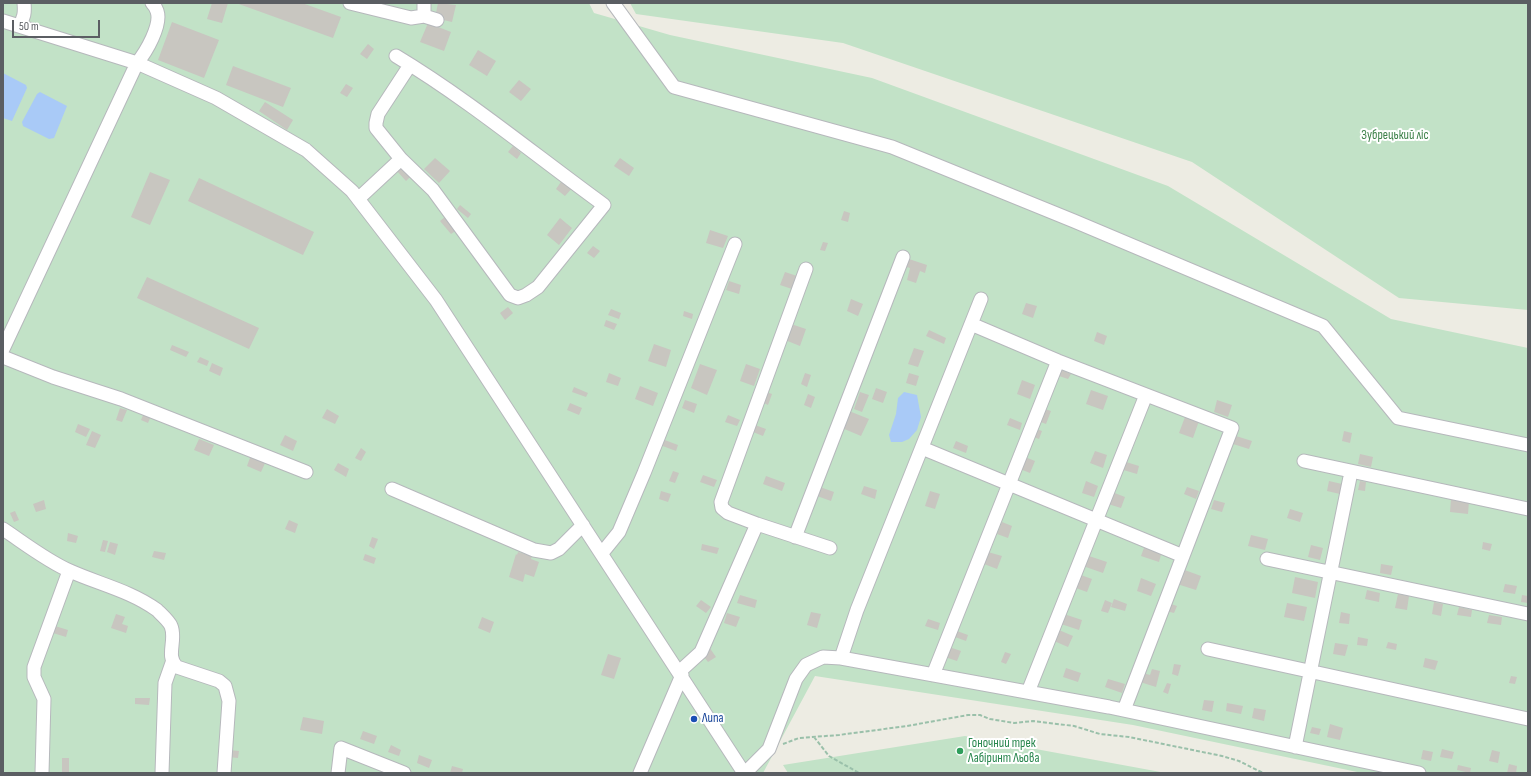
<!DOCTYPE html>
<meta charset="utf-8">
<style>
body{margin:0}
#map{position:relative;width:1531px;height:776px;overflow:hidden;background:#edece3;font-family:"Sofia Sans Condensed",sans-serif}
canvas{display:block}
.frame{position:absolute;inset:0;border:4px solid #5b5e63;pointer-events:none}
.scale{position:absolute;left:12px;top:20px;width:88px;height:18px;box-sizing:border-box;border:2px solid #5b5e63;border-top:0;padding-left:5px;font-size:12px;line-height:14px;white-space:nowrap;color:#5b5e63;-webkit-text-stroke:3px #fff;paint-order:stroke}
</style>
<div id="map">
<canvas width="1531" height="776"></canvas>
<div class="frame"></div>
<div class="scale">50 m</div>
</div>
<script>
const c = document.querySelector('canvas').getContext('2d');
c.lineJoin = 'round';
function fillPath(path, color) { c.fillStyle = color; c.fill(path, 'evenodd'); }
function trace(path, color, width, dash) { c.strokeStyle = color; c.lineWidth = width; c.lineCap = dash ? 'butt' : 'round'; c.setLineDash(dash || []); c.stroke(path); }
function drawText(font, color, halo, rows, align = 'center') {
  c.font = font + ' "Sofia Sans Condensed",sans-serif'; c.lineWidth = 4; c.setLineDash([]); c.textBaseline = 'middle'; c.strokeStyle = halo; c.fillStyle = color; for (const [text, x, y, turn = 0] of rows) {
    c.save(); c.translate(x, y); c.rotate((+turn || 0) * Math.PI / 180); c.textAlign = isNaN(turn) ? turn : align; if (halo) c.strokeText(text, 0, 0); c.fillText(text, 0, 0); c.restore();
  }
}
fillPath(new Path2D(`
 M3 3H589L594 13 670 35 872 78 1168 186 1391 319 1528 348V773H1362L1133 725 815 676 763 773H3Z
 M630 3H1528V310L1399 298 1192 162 843 43 636 14Z
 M965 736 1166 773H788L783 765Z`), '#c2e2c7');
fillPath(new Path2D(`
 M3 73 26 85 27 88 12 121 3 118Z
 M40 92 67 106 54 138 49 139 23 126 22 122 37 94Z
 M904 392 917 395 921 417 917 430 909 439 902 442H891L889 435 896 414 898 398Z`), '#a9caf7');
fillPath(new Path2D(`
 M212 3H228L222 23 207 19Z
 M236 3H302L341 17 333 38Z
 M438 3 456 5 452 22 435 18Z
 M172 22 219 40 204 78 158 60Z
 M428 23 451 32 444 51 420 42Z
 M368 44 374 49 367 59 360 54Z
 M478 50 496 61 487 76 469 65Z
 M233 66 291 88 283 107 226 85Z
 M519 80 531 89 521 101 509 92Z
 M346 84 353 88 347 97 340 93Z
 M265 102 293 120 287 130 259 111Z
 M513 146 521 153 517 159 508 152Z
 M435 158 450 171 439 183 424 169Z
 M620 158 634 168 629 176 614 166Z
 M402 167 411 176 406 181 397 171Z
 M150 172 170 180 150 225 131 217Z
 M199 178 314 232 303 255 188 201Z
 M563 179 573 187 565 196 556 189Z
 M460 205 471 214 468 218 457 209Z
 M844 211 850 213 848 222 841 220Z
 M446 216 457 230 451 234 440 221Z
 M560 218 572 228 559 245 547 235Z
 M710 230 728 236 723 248 706 243Z
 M823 242 828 243 825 251 820 250Z
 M593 246 600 251 594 258 587 253Z
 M906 258 927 265 925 273 920 271 916 283 907 280 910 268 903 266Z
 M785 272 797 276 792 289 780 285Z
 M147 277 259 328 249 349 137 298Z
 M729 281 741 285 739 294 726 290Z
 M851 299 863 304 858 316 847 311Z
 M1026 303 1037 306 1033 318 1022 314Z
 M508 307 513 313 505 320 500 313Z
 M611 309 621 313 619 319 608 315Z
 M684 311 693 314 692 319 683 316Z
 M606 320 617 324 614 330 604 326Z
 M791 324 806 329 800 346 785 340Z
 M929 330 946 338 944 344 926 336Z
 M1097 332 1107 336 1104 345 1094 341Z
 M654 344 671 350 666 367 648 361Z
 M172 345 189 352 186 357 170 350Z
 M914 348 924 351 918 367 908 364Z
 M200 357 209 361 207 366 197 362Z
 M212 363 223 368 220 376 209 371Z
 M700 364 717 370 707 395 691 388Z
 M746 364 760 369 754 386 740 381Z
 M1059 369 1071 374 1068 379 1056 375Z
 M609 373 621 378 618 386 606 382Z
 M805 373 811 375 807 387 801 384Z
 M909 373 919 376 916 386 906 383Z
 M1022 380 1035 385 1030 399 1017 394Z
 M640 386 658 393 653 406 635 399Z
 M574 387 588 393 586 397 572 392Z
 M876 388 887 392 883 403 872 399Z
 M1091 390 1108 396 1103 410 1086 404Z
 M766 392 772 394 768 405 762 402Z
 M860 392 869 395 862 412 854 409Z
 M808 394 815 397 811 408 804 405Z
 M685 400 697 404 694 413 682 408Z
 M1217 400 1232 405 1228 417 1214 412Z
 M570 403 582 408 579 415 567 410Z
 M120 408 127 410 122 422 116 420Z
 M1042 408 1051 411 1046 424 1038 421Z
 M327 409 339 416 335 424 322 418Z
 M849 411 869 419 861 436 842 428Z
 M144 413 151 416 148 423 141 420Z
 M728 415 740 420 737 426 725 422Z
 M1185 417 1199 421 1193 438 1179 433Z
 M1010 418 1022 423 1020 430 1007 425Z
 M78 424 90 429 86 437 75 432Z
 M755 425 766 429 763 436 753 432Z
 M1034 428 1042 431 1039 439 1031 436Z
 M92 431 101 435 95 448 86 445Z
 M1344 431 1352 433 1350 443 1342 441Z
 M285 435 297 441 293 451 280 445Z
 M1236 436 1252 441 1249 449 1233 444Z
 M199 439 214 445 209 456 194 450Z
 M662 439 678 445 676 451 660 445Z
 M956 441 968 446 966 453 953 448Z
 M361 448 366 452 361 461 355 458Z
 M1095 451 1107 455 1103 468 1090 463Z
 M1360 454 1373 457 1371 467 1358 464Z
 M251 455 266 461 261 472 247 466Z
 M1025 457 1035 461 1030 473 1020 469Z
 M1123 461 1139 466 1137 474 1120 469Z
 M338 463 349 469 346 477 334 470Z
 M673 471 679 473 675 483 669 481Z
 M703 475 717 480 714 487 700 482Z
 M766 476 785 483 782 491 763 484Z
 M1086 481 1098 486 1094 497 1082 493Z
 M1329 481 1342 484 1340 494 1327 491Z
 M1360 481 1366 482 1365 491 1358 490Z
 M864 486 877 490 875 499 861 494Z
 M820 487 834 492 831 501 817 496Z
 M1187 487 1199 491 1196 499 1184 494Z
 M661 491 671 494 668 502 659 499Z
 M930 491 940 494 935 509 925 506Z
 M1112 492 1125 497 1121 508 1108 504Z
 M1451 499 1469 501 1468 514 1450 512Z
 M44 500 46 509 36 512 33 504Z
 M1214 500 1225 503 1222 512 1211 509Z
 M1290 509 1303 513 1300 522 1287 518Z
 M15 511 19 520 14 522 10 513Z
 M289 520 298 524 295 533 285 529Z
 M1002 522 1012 526 1008 538 997 534Z
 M68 533 78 536 76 543 67 541Z
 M1251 535 1268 539 1265 550 1248 546Z
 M372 537 378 539 374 549 369 546Z
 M103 540 108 541 105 552 100 551Z
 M110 542 118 544 115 555 107 552Z
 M1483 542 1492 544 1490 551 1482 549Z
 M702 544 719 548 717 554 701 550Z
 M1145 545 1162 551 1159 562 1141 556Z
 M1311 545 1323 548 1320 560 1308 557Z
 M154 551 166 553 164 560 152 557Z
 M518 552 532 556 531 559 539 562 534 577 525 574 523 582 509 577 516 554 517 555Z
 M988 552 1002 556 997 569 984 564Z
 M365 554 376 558 374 564 363 560Z
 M1086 555 1107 562 1103 573 1083 566Z
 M1381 564 1393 566 1391 575 1380 573Z
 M1182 569 1201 576 1196 590 1177 584Z
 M1078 574 1092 579 1087 592 1073 587Z
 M1295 577 1318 582 1315 598 1292 593Z
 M1141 578 1156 584 1151 596 1137 591Z
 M1505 584 1517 586 1515 594 1503 592Z
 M1367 590 1380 593 1379 602 1365 599Z
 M1398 594 1409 596 1407 610 1395 608Z
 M740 595 757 600 755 608 737 603Z
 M1522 595 1528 596V603L1521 602Z
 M1114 599 1127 604 1125 611 1111 607Z
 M701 600 711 607 706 613 696 606Z
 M1105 600 1112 603 1108 613 1101 611Z
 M1434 602 1443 604 1441 616 1432 614Z
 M1168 603 1177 606 1174 613 1166 611Z
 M1287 603 1307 607 1304 621 1284 617Z
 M1459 607 1472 610 1471 617 1457 615Z
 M811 612 821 614 817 628 807 625Z
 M1341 612 1350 614 1349 624 1339 623Z
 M727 613 740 617 736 627 724 623Z
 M116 614 125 617 122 624 128 626 126 633 111 628Z
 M1064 614 1082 620 1079 630 1061 624Z
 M1489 615 1502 617 1501 625 1487 623Z
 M482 617 494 622 490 633 478 628Z
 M928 619 940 623 938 630 925 626Z
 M55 626 68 630 66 637 53 633Z
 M1059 630 1073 636 1068 647 1054 641Z
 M957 631 968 635 966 641 955 637Z
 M1358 637 1368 639 1367 646 1357 645Z
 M1388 642 1397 644 1396 650 1386 648Z
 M1335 643 1348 645 1345 656 1333 654Z
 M709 647 716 657 708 662 701 653Z
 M949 647 961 651 957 661 945 657Z
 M1005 652 1011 654 1006 664 1001 662Z
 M608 654 621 658 614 679 601 675Z
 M1425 658 1438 661 1435 670 1423 667Z
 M1174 664 1181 665 1178 676 1172 674Z
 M1066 668 1081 673 1078 682 1063 677Z
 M1152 669 1160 671 1156 687 1140 682 1143 673 1150 675Z
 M1511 676 1517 677 1515 684 1509 683Z
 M1108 679 1125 684 1122 693 1105 687Z
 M1167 683 1171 684 1168 694 1163 692Z
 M135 698H150L149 705 135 704Z
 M1204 700 1214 701 1212 712 1202 710Z
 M1227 703 1243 706 1241 714 1226 711Z
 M1254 708 1266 710 1264 721 1252 718Z
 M303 717 324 721 322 734 300 730Z
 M1330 724 1343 728 1340 740 1327 737Z
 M1312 727 1321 729 1319 735 1310 733Z
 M363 731 377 736 374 744 360 739Z
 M391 745 401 750 399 756 388 752Z
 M1442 749 1454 752 1452 759 1440 757Z
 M229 750 239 751 238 758 228 757Z
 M1423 750 1433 752 1431 761 1421 759Z
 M1492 750 1500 752 1498 763 1489 761Z
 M419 755 432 760 429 768 417 763Z
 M62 758H69V772H62Z
 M1509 764 1517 766 1516 773H1507Z
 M1458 765 1471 768 1470 773 1457 770Z
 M452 766 463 769 462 773H450Z`), '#c8c6c0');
const minor = new Path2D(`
 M350 3 411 18 424 16 437 20
 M424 3V16
 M613 3 674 87 892 147 1074 221 1323 326 1398 418 1528 445
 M3 21 137 63 216 98 306 150 352 191 436 300 744 773
 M19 26C24 18 25 13 24 3
 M401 159 376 128V123L378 114 410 65
 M358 199 401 159 433 190 510 295 518 298 526 295 538 287 604 205C535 155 469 100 396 56
 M806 269 721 502 722 508 728 513 757 524 830 548
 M971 324 1058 361 1232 428 1124 710
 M3 349 137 63C146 52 162 25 157 11 156 8 154 5 152 3
 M3 357 53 377 121 399 306 472
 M922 448 1183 556
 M1304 461 1528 509
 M392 489 534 550 551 553 559 549 583 525
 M3 529C24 543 47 561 70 571 99 584 131 591 157 610 161 614 169 621 171 626 177 640 165 656 177 667L219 681 225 686 229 701 224 773
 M795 537 903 257
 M602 553 619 532 644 473 735 244
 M1267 559 1528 614
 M1208 649 1528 719
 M841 658 857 610 981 299
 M679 672 701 652 757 524
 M933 675 1058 361
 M1028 692 1146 395
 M1295 747 1351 472
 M42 773 44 699 34 677V667L69 571
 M162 773 165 683 172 663
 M338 773 341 748 404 773
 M640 773 682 675
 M745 773 769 749 796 679 806 665 823 657 841 658 1109 707 1419 773`);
trace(minor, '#b6b8bc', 15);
trace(new Path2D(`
 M814 737 829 756 859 773
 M783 744 799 738 839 735 907 726 968 715H980L990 719 1014 723 1033 721 1074 726 1100 734 1129 737 1222 756 1239 761 1263 773`), '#9ac0aa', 2, [4, 2]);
trace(minor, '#fff', 13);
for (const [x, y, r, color] of [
 [694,719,4,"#1a4fb4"],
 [960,751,4,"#2e9e5b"]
]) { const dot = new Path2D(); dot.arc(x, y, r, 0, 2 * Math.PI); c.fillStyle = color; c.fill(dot); trace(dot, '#fff', 1.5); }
drawText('13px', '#3d8149', '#fff', [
 ["Зубрецький ліс",1395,136]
]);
drawText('13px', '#164399', '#fff', [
 ["Липа",702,719]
], 'left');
drawText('13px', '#27864d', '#fff', [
 ["Гоночний трек",968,744],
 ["Лабіринт Льова",968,759]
], 'left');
</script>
